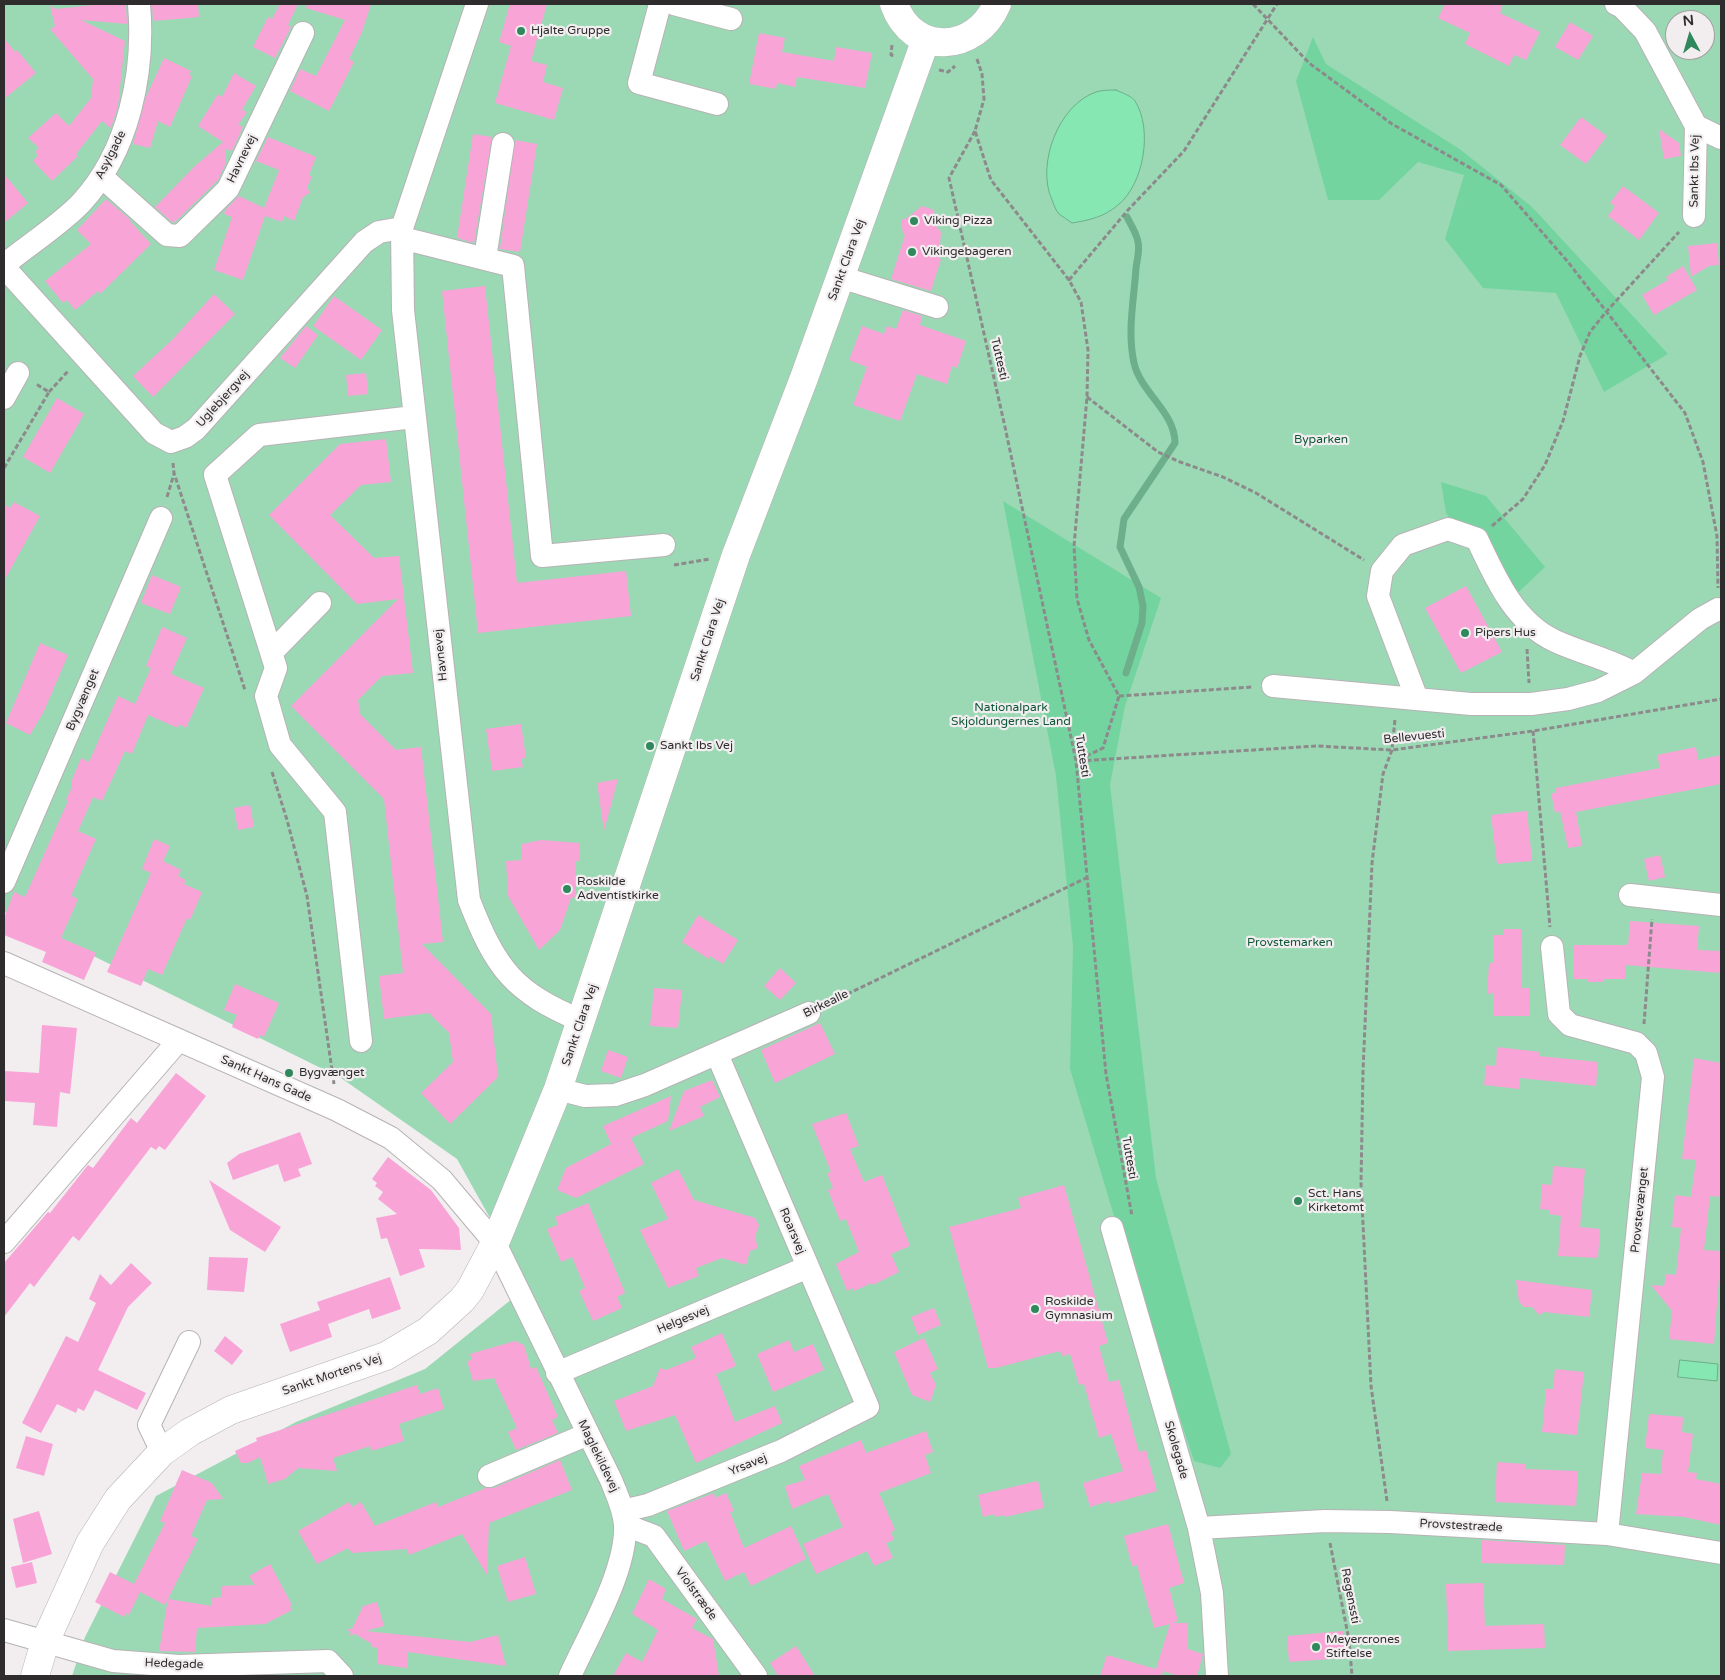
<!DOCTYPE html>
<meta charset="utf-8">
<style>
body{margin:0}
#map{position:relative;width:1725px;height:1680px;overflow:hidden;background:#f2eef0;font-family:"Varela Round",sans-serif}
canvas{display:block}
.frame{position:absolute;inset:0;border:5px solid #2e2c2d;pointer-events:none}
.north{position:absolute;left:1665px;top:10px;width:50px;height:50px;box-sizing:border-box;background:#f2eef0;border:1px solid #a4a0a2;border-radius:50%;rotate:354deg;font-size:14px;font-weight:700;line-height:20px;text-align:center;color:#2e2c2d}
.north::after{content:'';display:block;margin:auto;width:18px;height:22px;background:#30885d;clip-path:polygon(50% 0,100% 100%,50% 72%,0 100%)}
</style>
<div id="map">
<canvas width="1725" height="1680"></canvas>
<div class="frame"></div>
<div class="north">N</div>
</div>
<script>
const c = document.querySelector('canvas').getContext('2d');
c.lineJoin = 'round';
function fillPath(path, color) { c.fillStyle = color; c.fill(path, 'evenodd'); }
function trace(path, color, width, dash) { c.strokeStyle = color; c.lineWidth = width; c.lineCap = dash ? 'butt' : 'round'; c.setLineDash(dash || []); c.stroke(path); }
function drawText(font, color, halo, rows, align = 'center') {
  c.font = font + ' "Varela Round",sans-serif'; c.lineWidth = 4.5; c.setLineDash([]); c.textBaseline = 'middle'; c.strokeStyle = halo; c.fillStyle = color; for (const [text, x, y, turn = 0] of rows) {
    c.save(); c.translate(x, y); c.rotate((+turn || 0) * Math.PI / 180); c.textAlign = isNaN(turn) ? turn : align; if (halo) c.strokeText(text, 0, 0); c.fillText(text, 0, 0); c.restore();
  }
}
fillPath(new Path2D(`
 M4 4H1721V1676H72L85 1637 156 1496 296 1422 425 1369 528 1286 457 1159 341 1078 4 912ZM1675 20H1705V50H1675Z`), '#9bd9b5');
fillPath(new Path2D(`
 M1313 37 1326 64 1461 150 1532 207 1668 354 1604 392 1556 293 1483 288 1445 239 1464 175 1418 162 1379 200H1328L1296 81Z
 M1441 482 1486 496 1545 567 1505 605 1483 566 1446 513Z
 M1003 501 1161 598 1125 706 1110 785 1156 1178 1231 1454 1220 1468 1194 1461 1114 1216 1070 1069 1073 947 1056 776Z`), '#74d4a0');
const water = new Path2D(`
 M1116 90C1122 93 1132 96 1135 101 1153 129 1144 184 1118 205 1104 217 1090 220 1072 223 1068 220 1063 217 1059 214 1056 211 1054 205 1052 200 1036 165 1058 105 1096 92 1102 90 1110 90 1116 90Z
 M1680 1360 1718 1364 1717 1381 1678 1377Z`);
fillPath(water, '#87e7b2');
trace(water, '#6caf8a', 1);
trace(new Path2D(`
 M1126 673 1142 623 1143 606 1139 587 1120 547 1124 519 1175 443C1175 412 1141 393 1134 363 1127 331 1134 300 1136 268 1137 260 1140 250 1138 242 1137 234 1131 225 1127 217`), '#6caf8a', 7);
fillPath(new Path2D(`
 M103 4H126L127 24 81 20 125 41 118 106 111 128 102 121 76 154 78 156 52 181 33 161 38 155 35 152 39 148 28 138 56 113 69 126 91 98 93 79 50 29 55 26 50 6 56 9Z
 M152 4H198L199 17 153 21Z
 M280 4H298L288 25 291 27 275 58 253 47 268 17 272 19Z
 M307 4H371L362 32 349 59 354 62 329 111 290 91 300 69 316 76 345 20 306 8Z
 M510 4H547L531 61 547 65 543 82 563 88 554 120 495 103 511 46 499 42Z
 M1445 4H1503L1500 13 1540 32 1526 60 1514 55 1509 66 1465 44 1470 33 1438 18Z
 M1570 22 1593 36 1578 60 1555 47Z
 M759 33 785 38 782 52 834 61 836 47 872 53 865 88 797 77 795 87 777 83 776 89 749 84Z
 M4 38 15 52 17 50 36 73 4 99Z
 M164 58 191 71 189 75 192 76 170 127 158 121 150 148 133 144 146 97Z
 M234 73 256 86 242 110 247 112 238 125 243 127 232 151 226 149 225 165 218 180 175 222H172L155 207 195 166 223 142 198 126 218 94 222 97Z
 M1581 117 1607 136 1586 164 1560 145Z
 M1659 129 1679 143 1681 156 1664 159Z
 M473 134 492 137 474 243 457 238Z
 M268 137 316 157 309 175 312 177 307 187 310 193 303 197 294 221 284 216 282 222 265 216 243 280 214 270 232 217 224 214 226 209 239 196 264 208 279 170 256 161Z
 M515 140 537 144 520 252 500 249Z
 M4 174 28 203 4 223Z
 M1623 186 1659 213 1639 240 1608 216 1615 206 1610 203Z
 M106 199 132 221 129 220 151 244 100 294 98 291 75 310 67 300 63 303 45 281 91 244 77 230Z
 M922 206 934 210 936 226 941 232 939 258 941 259 931 291 891 279 905 235 903 234 901 220 907 218Z
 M1717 243 1719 265 1709 266 1691 277 1688 246Z
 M1683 266 1697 290 1654 315 1642 295 1668 280 1666 277Z
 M485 286 517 583 626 571 631 616 478 633 442 291Z
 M214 294 235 314 153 397 133 376 172 340Z
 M334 296 382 330 361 360 313 326Z
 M903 310 922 316 920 325 966 341 957 368 952 366 947 384 917 374 900 421 853 405 867 367 849 360 862 326 884 334 887 326 896 329Z
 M306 326 318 335 295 368 280 358Z
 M366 373 368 394 348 396 346 375Z
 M57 398 84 414 50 473 23 457Z
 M386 439 391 482 361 485 330 515 374 558 399 556 413 673 382 676 358 700 360 714 396 750 421 747 443 942 422 944 491 1014 498 1077 450 1124 421 1093 453 1062 449 1033 429 1013 384 1019 379 976 403 973 384 799 291 706 398 599 357 604 269 515 340 444Z
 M14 502 40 516 4 581V504L10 508Z
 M152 575 181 587 170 614 141 603Z
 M1466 586 1502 652 1461 673 1425 608Z
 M162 627 187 638 171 674 204 688 186 728 179 724 178 728 148 715 132 754 125 751 102 801 93 797 78 831 96 839 71 896 78 899 61 938 96 953 84 980 42 962 46 952 4 935V918L14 892 25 897 68 801 66 800 72 787 71 782 81 758 89 762 118 696 135 704 151 668 146 666Z
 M40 643 68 655 44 711 30 735 6 723Z
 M521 724 526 758 521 759 523 767 492 771 486 729Z
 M1696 747 1698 760 1721 755V784L1576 812 1582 846 1568 848 1560 811 1555 813 1551 793H1556V788L1660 768 1657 755Z
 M618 779 604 831 597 783Z
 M250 805 254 827 238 830 234 808Z
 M1527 811 1532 861 1497 864 1491 815Z
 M154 839 170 846 163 861 181 870 178 876 186 880 184 884 202 892 190 920 187 918 162 975 148 969 141 986 107 972 151 873 142 869Z
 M541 840 579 843 580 861H575L576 897 571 898 560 930 539 950 508 896 506 861 522 860V844Z
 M1660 855 1665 877 1649 881 1644 859Z
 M698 915 738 940 723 964 710 956 709 959 682 942Z
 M1630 921 1699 926 1697 950 1721 951V973L1625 965V979H1604V982H1588V979H1573V945H1628Z
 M1503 929H1521L1522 988H1529L1530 1016H1494V993L1487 994 1489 963H1493V935H1503Z
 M780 968 796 983 780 1000 764 986Z
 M235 984 279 1003 264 1037 260 1035 258 1039 232 1027 237 1015 224 1010Z
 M654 988 682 990 678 1028 650 1026Z
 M820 1023 835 1054 775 1083 761 1050Z
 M42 1025 77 1028 70 1094 60 1092 57 1127 33 1125 35 1103 4 1101V1071L39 1073Z
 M1497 1047 1540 1052 1539 1056 1598 1062 1596 1086 1520 1078 1519 1089 1484 1085 1486 1065 1496 1066Z
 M608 1050 628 1057 621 1078 601 1071Z
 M1694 1058 1721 1063V1197L1710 1196 1704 1250 1721 1251 1714 1344 1669 1339 1672 1311 1651 1285 1664 1286 1666 1274 1676 1275 1681 1228 1672 1227 1675 1195 1691 1197 1696 1160 1682 1159Z
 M176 1073 206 1096 165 1150 159 1146 156 1150 151 1147 79 1241 73 1236 34 1287 30 1283 4 1317V1263L48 1212 50 1213 88 1165 93 1168 131 1118 137 1123Z
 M712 1080 720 1097 700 1107 704 1116 669 1131 684 1091Z
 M671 1096 668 1121 631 1138 644 1164 576 1198 557 1190 566 1168 611 1144 603 1126Z
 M846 1113 859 1146 850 1149 864 1182 882 1175 910 1246 891 1254 899 1272 873 1285 872 1283 854 1291 853 1288 847 1291 836 1264 859 1252 846 1219 840 1221 828 1190 833 1188 827 1173 831 1172 812 1124Z
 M300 1132 312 1164 298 1169 301 1176 284 1182 278 1164 233 1180 227 1163 239 1154Z
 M388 1157 431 1190 459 1228 461 1250 419 1249 425 1267 400 1276 387 1238 381 1239 376 1218 397 1214 378 1199 383 1192 375 1186 377 1183 372 1179Z
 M1553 1166 1585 1169 1580 1227 1600 1229 1598 1258 1558 1256 1561 1216 1549 1214V1210L1540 1209 1542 1184 1552 1185Z
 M678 1169 694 1200 755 1218 759 1225 755 1237 758 1248 750 1251 746 1265 722 1258 696 1268 699 1276 668 1288 640 1230 668 1219 651 1183Z
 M209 1180 281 1227 265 1252 230 1230Z
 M1064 1185 1108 1343 1099 1346 1109 1382 1119 1380 1139 1452 1146 1450 1157 1491 1110 1504 1109 1501 1090 1507 1083 1483 1123 1471 1111 1434 1099 1438 1084 1384 1079 1385 1070 1354 1062 1356 1060 1351 996 1368H988L949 1227 1021 1208 1018 1198Z
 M588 1203 625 1293 617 1297 622 1308 593 1321 579 1291 585 1288 572 1257 561 1262 547 1229 558 1225 555 1217Z
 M209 1257 248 1258 244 1292 207 1290Z
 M131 1263 152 1283 128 1307 98 1370 146 1393 137 1410 95 1390 84 1411 78 1408 76 1413 57 1404 41 1433 22 1423 66 1336 78 1342 96 1303 89 1299 100 1274 111 1285Z
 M390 1277 401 1309 372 1319 369 1309 328 1324 332 1337 290 1352 280 1324 320 1310 317 1302Z
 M1516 1280 1592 1290 1589 1317 1544 1312 1539 1315 1532 1307H1524L1519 1302Z
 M934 1308 941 1325 918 1335 911 1317Z
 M722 1333 736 1366 716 1374 735 1422 775 1406 782 1423 696 1463 675 1415 626 1431 614 1401 653 1386 660 1368 666 1370 696 1358 691 1347Z
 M225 1336 243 1351 232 1365 214 1351Z
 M924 1338 938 1369 930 1373 936 1385 930 1402 912 1395 894 1352Z
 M789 1340 794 1352 813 1344 824 1370 773 1392 757 1354Z
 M515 1341 524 1345 531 1369 536 1367 558 1417 552 1420 558 1433 516 1450 508 1432 517 1428 494 1378 473 1381 467 1361 472 1360 470 1354Z
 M1555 1369 1584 1372 1577 1435 1542 1432 1546 1389H1553Z
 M417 1385 420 1394 438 1388 444 1409 399 1424 404 1441 371 1451 370 1446 333 1458 337 1471 298 1468 285 1479 268 1484 260 1457 248 1463H241L235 1451 257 1441 256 1438Z
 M1649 1414 1683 1417 1682 1432 1693 1434 1688 1472 1697 1473 1696 1479 1721 1484V1525L1684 1517 1636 1514 1642 1473 1661 1474 1663 1450 1645 1448Z
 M926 1431 933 1452 925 1455 931 1473 879 1493 895 1530 891 1532 894 1540 886 1543 893 1558 874 1566 867 1551 816 1574 803 1544 843 1527 828 1494 792 1509 785 1486 805 1480 799 1466 861 1440 866 1453Z
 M26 1436 53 1444 44 1476 16 1468Z
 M560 1460 572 1490 489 1523 487 1575 462 1534 409 1555 407 1549 352 1553 348 1548 317 1564 298 1531 349 1502 352 1507 361 1502 375 1526 436 1502 438 1507 486 1488H494Z
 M1497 1462 1525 1464V1469L1578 1471 1576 1506 1495 1502Z
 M182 1470 212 1483 223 1499 207 1500 191 1536 198 1539 165 1605 140 1592 129 1615 126 1613 124 1617 95 1602 110 1572 134 1584 165 1523 160 1521Z
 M1038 1481 1044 1508 1005 1517 1004 1515 995 1517 994 1514 983 1517 978 1495Z
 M714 1493 715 1498 726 1493 734 1511 730 1512 744 1548 791 1526 806 1559 751 1586 744 1572 725 1581 706 1541 684 1551 667 1511Z
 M39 1511 52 1554 23 1563 13 1519Z
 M1168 1524 1184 1583 1169 1588 1178 1621 1172 1623H1188V1649L1203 1654 1197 1676H1179L1163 1671 1162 1676H1100L1107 1655 1156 1669 1170 1624 1154 1628 1137 1565 1132 1566 1124 1536Z
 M1482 1540 1565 1545 1564 1565 1481 1563Z
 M525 1557 536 1594 508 1602 497 1566Z
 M32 1562 37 1583 16 1588 11 1567Z
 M270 1564 292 1605 290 1606 292 1610 265 1624 197 1628 195 1652 159 1651 168 1599 212 1606V1598L222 1597V1586L255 1585 249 1576Z
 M649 1579 666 1589 662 1599 697 1619 692 1628 713 1639 719 1676H613L626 1653 642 1662 658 1630 632 1614Z
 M1483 1583 1485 1626 1544 1624 1545 1648 1448 1651 1446 1584Z
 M377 1602 384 1626 366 1631 470 1642 498 1635 506 1666 408 1652 407 1668 377 1664 378 1648 372 1647V1644L355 1634 349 1636 351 1632 346 1629H352L363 1606Z
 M1343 1631 1345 1658 1289 1662 1287 1636Z
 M796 1646 815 1676H778L770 1663Z`), '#f9a4d7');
const minor = new Path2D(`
 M477 4 402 228 403 310 469 900C496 969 513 992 582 1021
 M660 4 639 83 717 104
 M674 4 731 19
 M1616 4 1622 7 1645 31 1696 126 1721 138
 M102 177 167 235 180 236 228 189 303 33
 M1694 216 1696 126
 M402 238 513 266 542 556 664 545
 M485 258 503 144
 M4 265C28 245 60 225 81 203 129 151 145 72 139 4
 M4 267 154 433 171 442 185 437 196 429 364 242 379 232 402 228
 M840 277 937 307
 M4 398 18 373
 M272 652 320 603
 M1273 686 1471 704H1531L1568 699 1598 691 1634 673 1700 619 1718 609 1721 610
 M1417 699 1378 596 1382 571 1403 545 1448 529 1477 539C1495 577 1514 622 1555 641 1581 653 1609 659 1634 673
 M4 882 161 518
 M1630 895 1721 905
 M1552 947 1559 1014 1570 1025 1636 1043 1646 1053 1653 1077 1607 1534
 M4 963 337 1110 391 1138 442 1180 495 1243 611 1480C617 1495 624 1509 625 1525 627 1570 589 1634 570 1676
 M361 1041 335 812 280 745 266 696 276 668 215 475 259 435 414 417
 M558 1089 585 1096 615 1095 645 1085 809 1013
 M1112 1228 1199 1528 1212 1593 1217 1676
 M4 1242 179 1040
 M557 1373 808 1267
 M162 1452 149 1425 189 1342
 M489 1476 588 1434
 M623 1511 648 1505 781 1451 868 1407 717 1054
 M625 1525 654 1536 756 1676
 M1199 1528 1325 1521 1390 1522 1607 1534 1721 1553
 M4 1630 113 1661 179 1666 328 1661 342 1676`);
const major = new Path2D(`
 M894 4C913 57 976 53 997 4
 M35 1676 45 1642 90 1543 118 1499 162 1452 190 1432 231 1410 386 1356 428 1331 462 1300 470 1290 495 1243 558 1089 736 555 804 378 926 39`);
trace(minor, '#b7b2b5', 24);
trace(major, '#b7b2b5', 29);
trace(new Path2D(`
 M1253 4 1309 63 1392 124 1501 185 1568 262 1685 413 1703 462 1717 536 1718 588
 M892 45 891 55 895 56
 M977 59 982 74 984 99 975 131 991 180 1069 280 1081 302 1088 350 1087 397 1074 546 1077 599 1089 640 1119 696 1103 748 1076 761
 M939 70 948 72 955 66
 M975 131 949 178 1005 427 1076 761 1106 1074 1132 1216
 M1069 280 1128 210 1184 151 1277 4
 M49 392 69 370
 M1087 397 1158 452 1180 462 1223 477 1256 493 1364 560
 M173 463 174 473 245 690
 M4 468 49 392 36 384
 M167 497 174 474
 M1492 526 1523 499 1545 465 1563 421 1580 356 1590 332 1606 312 1679 232
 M674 565 710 559
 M1527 649 1529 683
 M1119 696 1252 687
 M1533 731 1550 927
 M1079 761 1317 746 1392 750 1533 731 1721 699
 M272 772 287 820 307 896 334 1084
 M827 1004 1086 878
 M1644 1024 1652 919
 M1387 1501 1371 1386 1361 1183 1363 1071 1372 863 1383 774 1392 750 1395 719
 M1330 1543 1349 1640 1352 1676`), '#8d8a8c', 3, [5, 2.5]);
trace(minor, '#fff', 22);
trace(major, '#fff', 28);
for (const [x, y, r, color] of [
 [521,31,5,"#30885d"],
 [914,221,5,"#30885d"],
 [912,252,5,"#30885d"],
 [1465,633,5,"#30885d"],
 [650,746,5,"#30885d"],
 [567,889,5,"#30885d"],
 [289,1073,5,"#30885d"],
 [1298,1201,5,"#30885d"],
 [1035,1309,5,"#30885d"],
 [1316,1647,5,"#30885d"]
]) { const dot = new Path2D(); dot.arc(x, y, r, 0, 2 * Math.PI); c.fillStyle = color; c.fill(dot); trace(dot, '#f2eef0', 2); }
drawText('12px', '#2e2c2d', '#f2eef0', [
 ["Hjalte Gruppe",531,31],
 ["Viking Pizza",924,221],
 ["Vikingebageren",922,252],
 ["Pipers Hus",1475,633],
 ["Sankt Ibs Vej",660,746],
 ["Roskilde",577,882],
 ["Adventistkirke",577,896],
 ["Bygvænget",299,1073],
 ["Sct. Hans",1308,1194],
 ["Kirketomt",1308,1208],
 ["Roskilde",1045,1302],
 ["Gymnasium",1045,1316],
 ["Meyercrones",1326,1640],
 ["Stiftelse",1326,1654]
], 'left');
drawText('12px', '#2e2c2d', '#f2eef0', [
 ["Asylgade",111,155,-63],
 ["Havnevej",242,159,-64],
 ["Sankt Ibs Vej",1695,171,-89],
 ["Sankt Clara Vej",847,260,-70],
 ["Tuttesti",999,359,77],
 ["Uglebjergvej",223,399,-48],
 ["Sankt Clara Vej",708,640,-72],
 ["Havnevej",441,655,-96],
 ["Bygvænget",83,700,-67],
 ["Bellevuesti",1414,737,-6],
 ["Tuttesti",1082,756,81],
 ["Birkealle",826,1004,-26],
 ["Sankt Clara Vej",580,1025,-71],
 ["Sankt Hans Gade",266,1079,24],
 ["Tuttesti",1129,1158,80],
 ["Provstevænget",1640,1210,-84],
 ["Roarsvej",792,1231,67],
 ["Helgesvej",683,1320,-23],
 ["Sankt Mortens Vej",332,1375,-19],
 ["Skolegade",1176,1450,74],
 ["Maglekildevej",598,1456,64],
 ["Yrsavej",748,1465,-22],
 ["Provstestræde",1461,1526,3],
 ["Violstræde",696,1594,54],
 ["Regenssti",1350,1596,79],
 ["Hedegade",174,1664,2]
]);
drawText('12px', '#0e5838', '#f2eef0', [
 ["Byparken",1321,440],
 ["Nationalpark",1011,708],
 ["Skjoldungernes Land",1011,722],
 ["Provstemarken",1290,943]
]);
</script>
